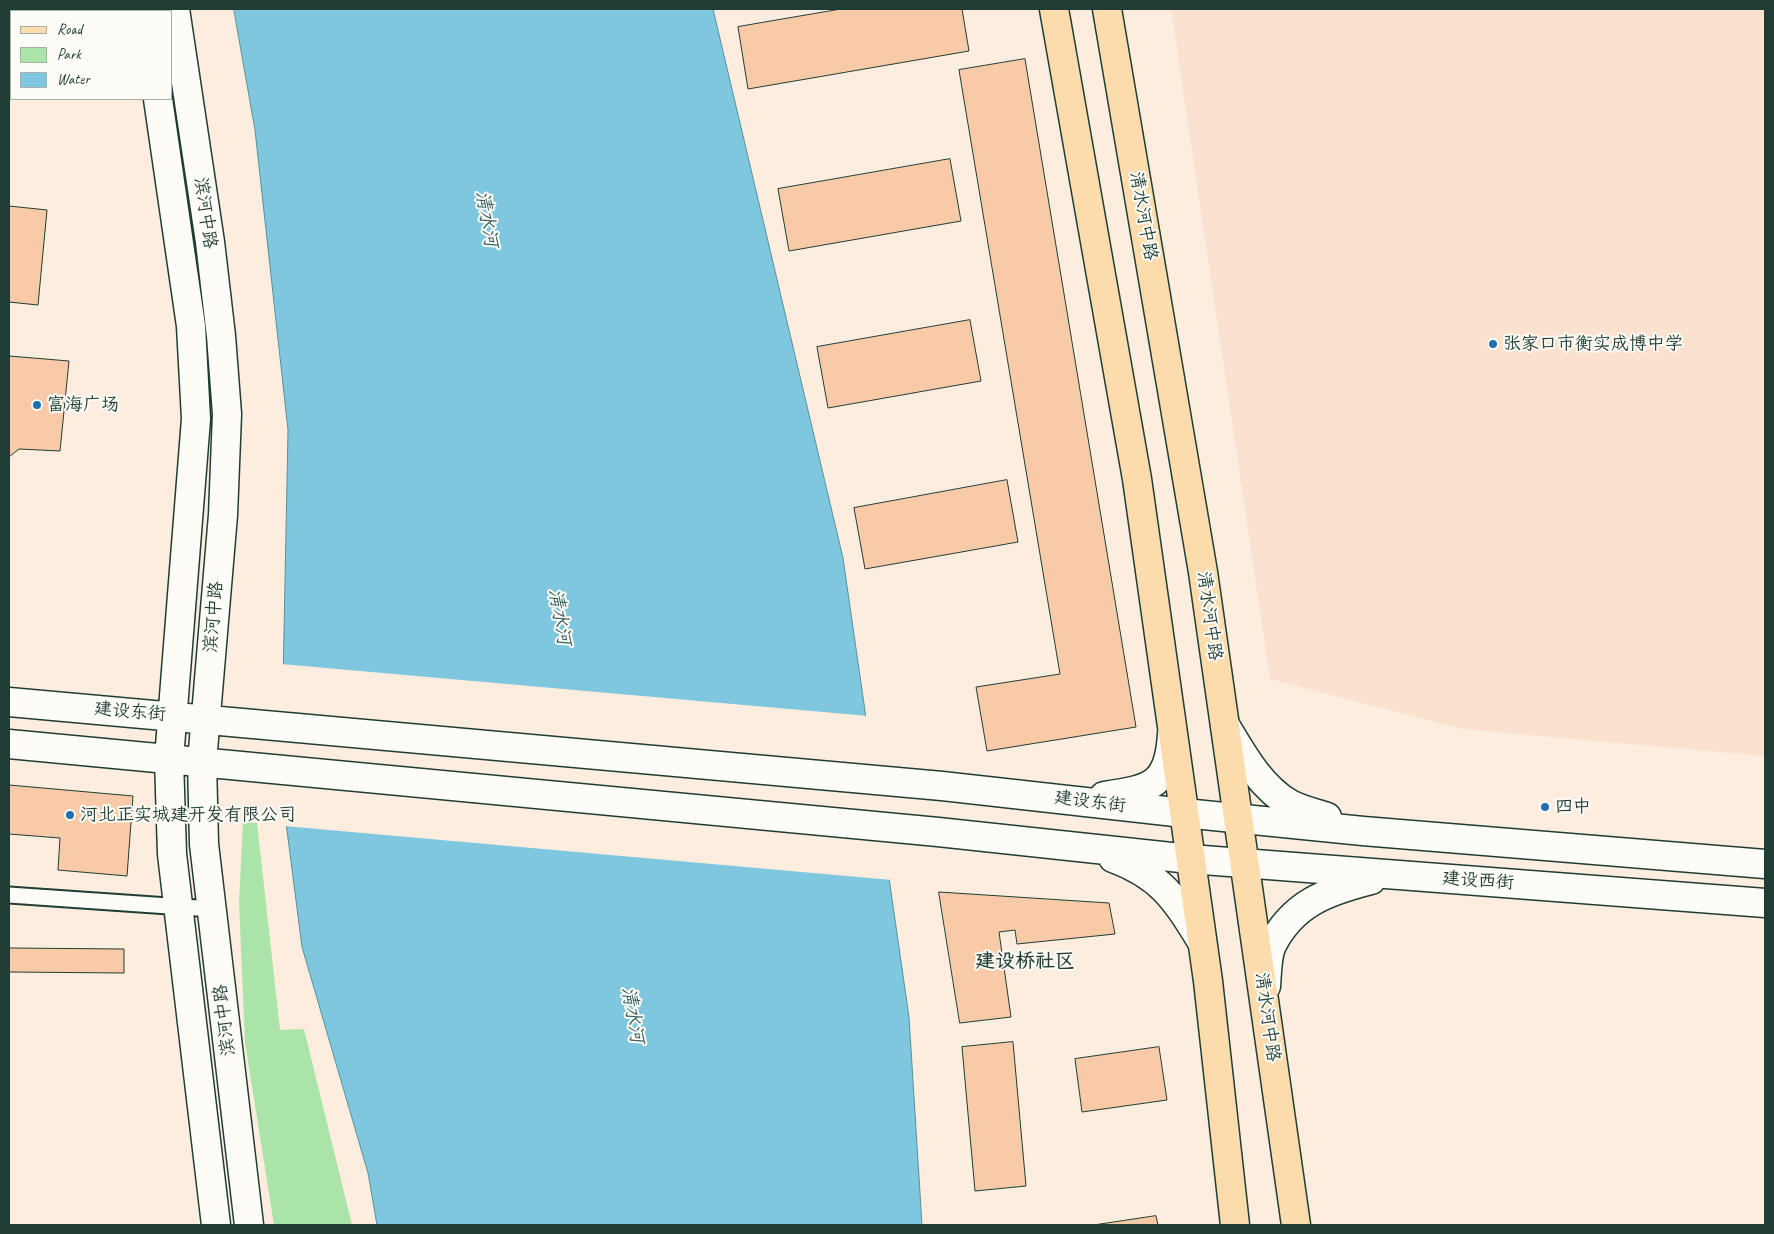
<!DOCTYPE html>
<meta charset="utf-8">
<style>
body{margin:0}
#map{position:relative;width:1774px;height:1234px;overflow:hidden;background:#fceddf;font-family:Caveat,sans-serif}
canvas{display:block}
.frame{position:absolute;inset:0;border:10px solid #1f3d34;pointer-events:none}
.legend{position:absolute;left:10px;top:10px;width:162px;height:90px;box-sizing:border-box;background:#fdfcf7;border:1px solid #a4b0a9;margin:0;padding:6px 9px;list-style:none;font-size:15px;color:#1f3d34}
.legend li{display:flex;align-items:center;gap:10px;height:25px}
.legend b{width:25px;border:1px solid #a4b0a9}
</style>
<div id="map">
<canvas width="1774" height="1234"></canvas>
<div class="frame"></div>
<ul class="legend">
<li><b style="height:6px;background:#fcdcac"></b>Road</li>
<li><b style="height:14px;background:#aae4a9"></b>Park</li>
<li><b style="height:14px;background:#7fc7df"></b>Water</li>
</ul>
</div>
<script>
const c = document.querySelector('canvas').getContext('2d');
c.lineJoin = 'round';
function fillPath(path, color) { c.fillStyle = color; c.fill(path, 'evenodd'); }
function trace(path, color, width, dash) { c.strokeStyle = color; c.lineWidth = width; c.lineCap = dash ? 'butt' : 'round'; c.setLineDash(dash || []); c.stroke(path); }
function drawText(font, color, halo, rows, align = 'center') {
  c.font = font + ' Caveat,"LXGW WenKai TC",sans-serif'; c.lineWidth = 4; c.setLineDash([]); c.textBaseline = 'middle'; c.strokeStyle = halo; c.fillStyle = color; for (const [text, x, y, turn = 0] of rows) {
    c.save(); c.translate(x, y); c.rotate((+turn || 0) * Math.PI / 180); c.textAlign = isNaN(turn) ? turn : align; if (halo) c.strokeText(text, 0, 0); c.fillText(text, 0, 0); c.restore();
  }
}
fillPath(new Path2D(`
 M1171 9H1765V756L1462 729 1270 679Z`), '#fbe2ce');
fillPath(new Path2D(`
 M243 822 257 823 280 1030 304 1029 352 1225H274L245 1042 239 902Z`), '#aae4a9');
const water = new Path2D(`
 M234 9H713L843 558 909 1017 922 1225H377L368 1173 302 947 281 784 288 430 255 130Z`);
fillPath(water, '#7fc7df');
trace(water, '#59909b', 1);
fillPath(new Path2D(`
 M281 664 868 716 892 880 284 826 278 784Z`), '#fceddf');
const building = new Path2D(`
 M841 9H962L969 51 748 89 738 27Z
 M1025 59 1136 727 987 751 976 687 1060 674 959 70Z
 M950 159 961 221 789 251 778 189Z
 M9 206 47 210 38 305 9 302Z
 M970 320 981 381 828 408 817 347Z
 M9 356 69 361 60 451 19 449 9 457Z
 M1007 480 1018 542 865 569 854 508Z
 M9 785 133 796 127 876 58 870 60 838 9 834Z
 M939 892 1109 903 1115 934 1017 944 1015 930 999 932 1011 1017 960 1023Z
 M9 948 124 949V973L9 972Z
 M1013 1042 1026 1186 975 1191 962 1047Z
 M1159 1047 1167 1100 1082 1112 1075 1059Z
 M1156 1216 1158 1225H1094Z`);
fillPath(building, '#f8caa7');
trace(building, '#1f3d34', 1);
const service = new Path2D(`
 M9 895 212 909`);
const secondary = new Path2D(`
 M143 9V11
 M175 9 210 242 221 336 227 414 223 515 202 762 204 844 249 1225
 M158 99 191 326 196 419 169 759 172 854 216 1225
 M9 702 942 786 1184 813 1363 831 1765 864
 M1225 725C1242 753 1260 787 1290 804 1301 810 1315 813 1327 817
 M9 744 938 832 1190 859 1765 903
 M1104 796C1151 789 1169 786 1172 734
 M1113 858C1162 876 1176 900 1202 942
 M1266 986C1267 974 1267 958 1271 947 1292 903 1328 891 1371 880`);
const primary = new Path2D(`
 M1054 9 1137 479 1208 981 1235 1225
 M1107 9 1203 572 1296 1225`);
trace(service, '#1f3d34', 19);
trace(secondary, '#1f3d34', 31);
trace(primary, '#1f3d34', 31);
trace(service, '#fdfcf7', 15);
trace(secondary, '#fdfcf7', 28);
trace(primary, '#fcdcac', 28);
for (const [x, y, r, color] of [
 [1493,344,5,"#1f6fb2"],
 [37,405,5,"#1f6fb2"],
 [1545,807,5,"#1f6fb2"],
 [70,815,5,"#1f6fb2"]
]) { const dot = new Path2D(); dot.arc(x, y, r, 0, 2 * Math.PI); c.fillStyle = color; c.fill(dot); trace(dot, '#fdfcf7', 2); }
drawText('18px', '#1f3d34', '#fdfcf7', [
 ["滨河中路",205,213,82],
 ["清水河中路",1143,216,80],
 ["清水河中路",1209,616,82],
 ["滨河中路",214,617,-85],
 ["建设东街",130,712,5],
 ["建设东街",1090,802,7],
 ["建设西街",1478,881,4],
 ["清水河中路",1267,1017,82],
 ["滨河中路",225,1020,-97]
]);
drawText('18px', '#1f3d34', '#fdfcf7', [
 ["张家口市衡实成博中学",1503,344],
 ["富海广场",47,405],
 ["四中",1555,807],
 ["河北正实城建开发有限公司",80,815]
], 'left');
drawText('italic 19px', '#37605f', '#fdfcf7', [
 ["清水河",486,219,80],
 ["清水河",559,617,80],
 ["清水河",632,1015,80]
]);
drawText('bold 20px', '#1f3d34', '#fdfcf7', [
 ["建设桥社区",1025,962]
]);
</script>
